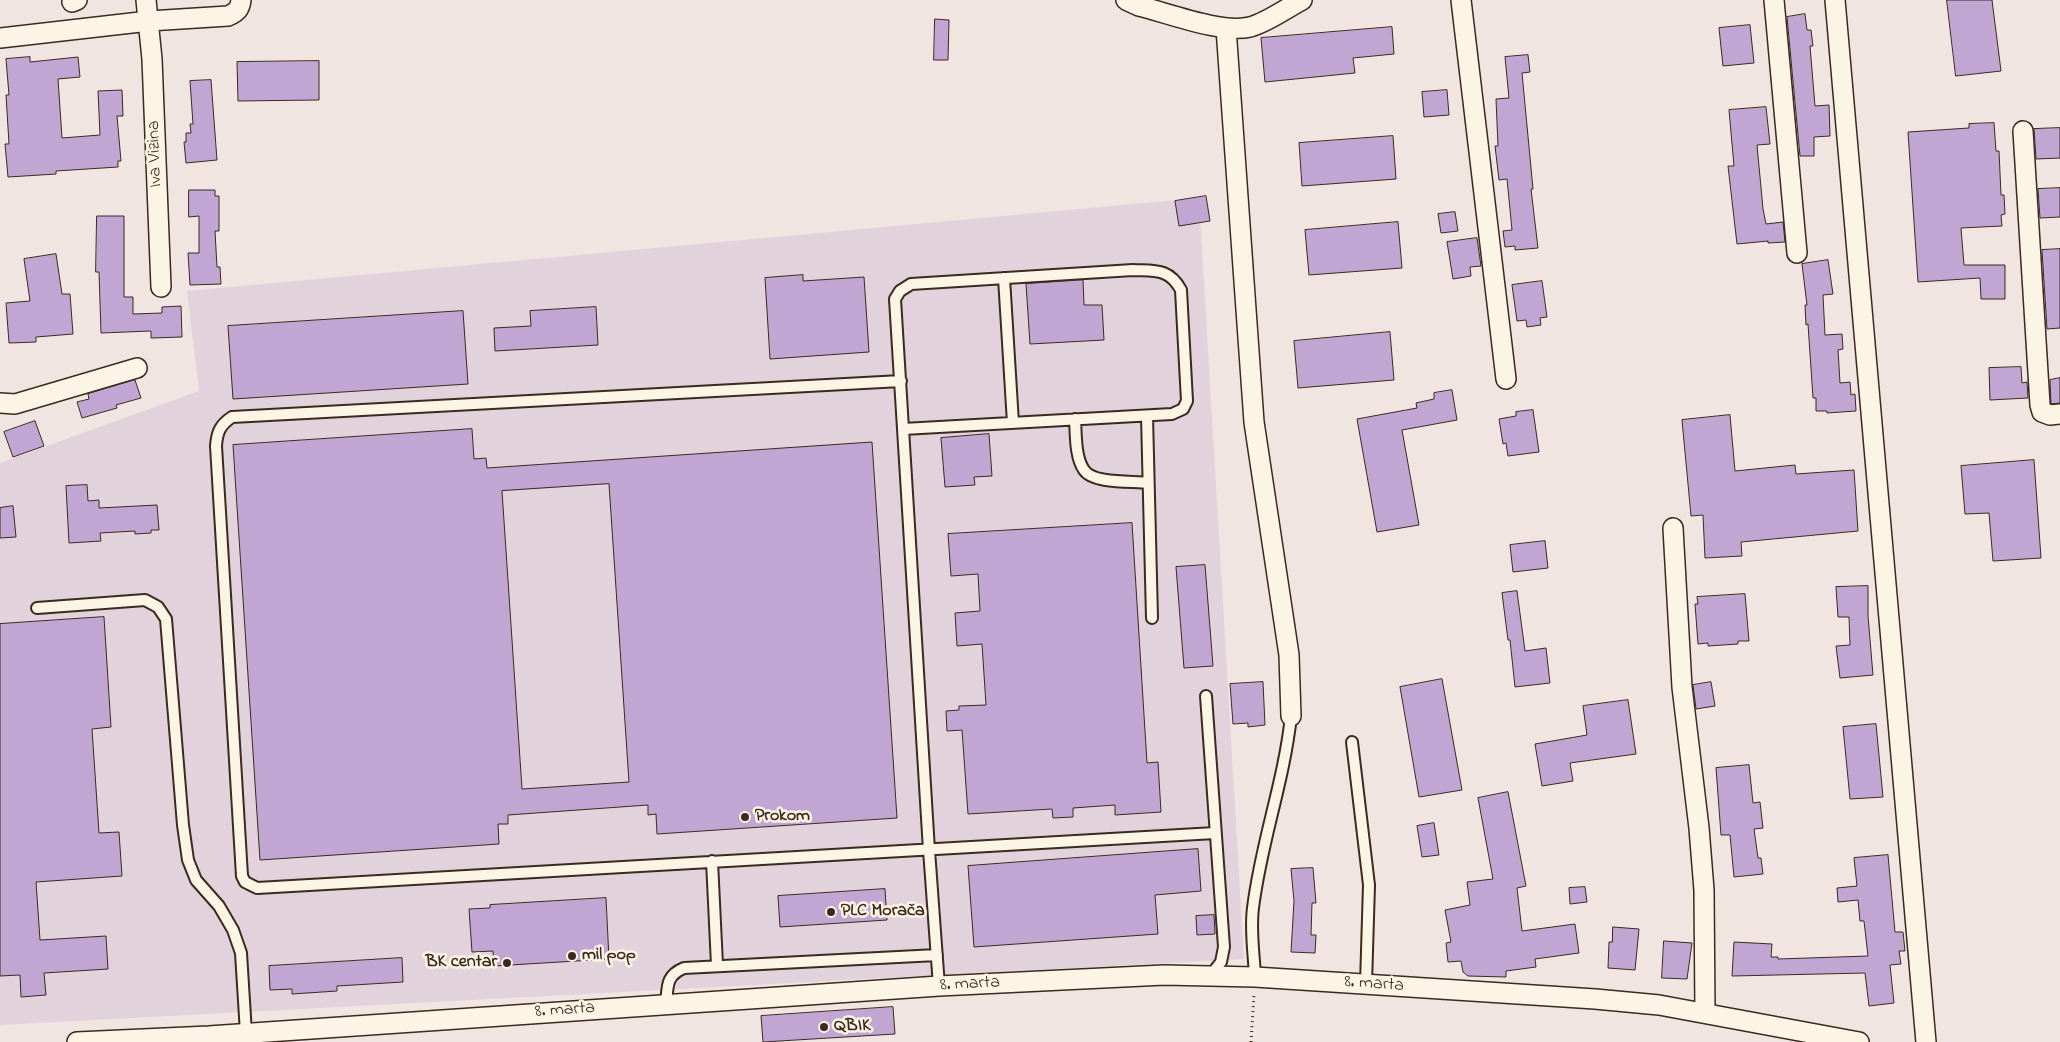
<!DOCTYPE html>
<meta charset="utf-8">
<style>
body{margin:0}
canvas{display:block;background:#f0e5e1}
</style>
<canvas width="2060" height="1042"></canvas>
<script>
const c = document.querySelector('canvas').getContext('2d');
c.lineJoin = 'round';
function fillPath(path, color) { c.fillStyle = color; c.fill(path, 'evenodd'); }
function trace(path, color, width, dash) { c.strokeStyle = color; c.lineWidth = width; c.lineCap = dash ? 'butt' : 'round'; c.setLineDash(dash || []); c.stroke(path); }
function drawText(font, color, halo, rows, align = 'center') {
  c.font = font + ' "Indie Flower",sans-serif'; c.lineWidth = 5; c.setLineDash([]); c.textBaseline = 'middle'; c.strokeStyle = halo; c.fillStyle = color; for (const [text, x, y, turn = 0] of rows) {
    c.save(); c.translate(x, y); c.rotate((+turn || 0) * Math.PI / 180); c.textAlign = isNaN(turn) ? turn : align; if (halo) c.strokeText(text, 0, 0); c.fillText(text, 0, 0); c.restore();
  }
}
fillPath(new Path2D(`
 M1199 198 1244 959 0 1025V463L199 391 187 291Z`), '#e2d2dc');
const building = new Path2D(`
 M1947 0H1992L2001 71 1956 76Z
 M1805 14 1807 30H1811L1813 46H1810L1815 106 1829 105 1830 136 1814 137V156H1800L1787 17Z
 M935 19 949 20 948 60H934Z
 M1750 25 1754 63 1723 66 1719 28Z
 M1392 27 1394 54 1353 58 1355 73 1265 82 1261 38Z
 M1528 55 1530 72 1522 73 1533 189H1531L1538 248 1515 250V246L1505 247 1503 231 1512 230 1507 179 1499 180 1495 146H1498L1496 99 1509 98 1505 57Z
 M30 57V62L78 57 80 77 58 79 62 138 100 135 98 91 122 90 123 116H117L121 161H118V167L56 171V174L8 177 5 144H9L6 95H9L6 59Z
 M319 61V100L238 101 237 62Z
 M211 80 217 160 186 163 184 142H186V133H191L190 124H193L190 81Z
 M1447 90 1449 115 1424 117 1422 92Z
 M1766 107 1770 144 1757 145 1763 209 1766 224 1783 222 1785 242 1768 243V241L1737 244 1728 166H1734L1729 110Z
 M1994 123 1996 151H1999L2001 195H2004L2005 214 2001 215 2002 226 1961 228 1964 265H2005V299H1981L1980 278 1918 282 1908 132 1969 128V124Z
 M2060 128V158L2036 159 2034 129Z
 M1393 136 1396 179 1302 186 1299 143Z
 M2060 188V217L2040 218 2038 189Z
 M189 190H215V196H219V231H215L217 267H220L221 284 190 285 188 253H199V216L189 217Z
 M1206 196 1210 221 1179 226 1175 201Z
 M1455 212 1458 231 1441 233 1438 214Z
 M97 216H124V297H133V314L162 313V307L181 306 182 337 151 338V331L101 333 99 272H96Z
 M1398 222 1402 268 1309 275 1305 230Z
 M1477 238 1481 266 1470 267 1471 276 1453 279 1447 242Z
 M2060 249V328L2047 329 2042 250Z
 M56 254 62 294H70L73 334 36 337V342L9 343 6 303 30 301 24 259Z
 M1828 260 1833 294 1823 295 1825 335 1842 334 1843 349 1838 350 1840 383 1850 382 1851 395 1855 394 1856 411 1827 413V411H1816V398H1813L1808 324 1806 325 1805 305H1807L1802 264Z
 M803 275V281L864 277 869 352 770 359 765 278Z
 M1083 280 1084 305H1102L1104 340 1030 344 1026 284Z
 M1542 281 1547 317 1540 318 1541 325 1527 327 1526 320 1517 321 1512 285Z
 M596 307 598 345 495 351 494 328 531 326 530 311Z
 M463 311 468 384 233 399 228 326Z
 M1390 332 1394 380 1298 388 1294 341Z
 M2021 367 2022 383 2027 382 2028 398 1990 400 1989 368Z
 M2060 378V403L2051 404 2050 380Z
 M135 380 141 398 116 405 117 408 82 418 77 402 89 399 88 394Z
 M1452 390 1457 420 1402 430 1419 525 1377 532 1357 419 1417 408 1416 403 1434 399V393Z
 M1533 410 1539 452 1508 456 1506 443 1503 444 1499 419 1516 416V412Z
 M1730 415 1735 471 1795 465 1796 474 1854 470 1858 531 1741 542 1742 556 1705 558 1703 515 1691 516 1682 420Z
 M35 421 44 446 13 457 4 432Z
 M472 429 474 459 486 458 487 468 872 442 897 818 657 834 656 814 648 815V805L508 815V824H498L499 844 260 860 233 445ZM609 484 629 782 522 789 502 491Z
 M989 434 992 476 974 477 975 485 945 487 941 438Z
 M2034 460 2041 558 1993 561 1989 513 1965 514 1961 466Z
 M87 485 88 501 99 500V508L157 505 159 530H151V533L135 534V531L100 533 101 541 69 543 66 486Z
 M13 506 16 537 0 538V508Z
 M1132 523 1147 763 1158 762 1161 812 1115 815V805L1073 808V817L1053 818 1052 809 968 814 962 730 947 731 946 711 959 710V706L986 705 982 644 957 646 955 613 980 611 978 574 951 576 948 534Z
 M1545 541 1548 568 1513 572 1510 545Z
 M1205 565 1213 666 1184 668 1176 567Z
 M1868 586V616L1873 675 1840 678 1836 646 1850 645 1849 617H1838L1836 587Z
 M1517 591 1525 651 1546 648 1550 683 1515 687 1510 640H1508L1502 593Z
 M1745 594 1749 641H1738V644L1708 646V643L1698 644 1695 604H1698L1697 597Z
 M104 617 111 727 92 729 99 833 119 832 122 876 36 882 40 940 106 936 108 969 44 973 46 995 21 997 20 975 0 976V624Z
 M1442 679 1462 790 1419 797 1400 687Z
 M1263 682 1265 725 1248 727V723L1233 724 1230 684Z
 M1711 682 1715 706 1696 709 1693 685Z
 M1628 700 1636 754 1570 763 1573 781 1542 786 1535 744 1587 735 1583 706Z
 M1876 724 1883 797 1850 799 1843 727Z
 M1749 765 1753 803 1760 802 1763 828 1754 829 1758 858H1761L1763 874 1734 877 1730 835H1721L1716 768Z
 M1508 792 1526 886 1517 888 1522 931 1575 924 1579 953 1535 959 1536 967 1506 971V977L1468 976 1463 972 1461 961 1448 962 1446 943 1451 942 1445 910 1470 905 1467 882 1493 879 1478 798Z
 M1434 823 1439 855 1422 857 1417 826Z
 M1198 849 1201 891 1155 895 1158 934 974 947 968 866Z
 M1888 855 1895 932H1903L1905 951H1899L1901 964 1890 965 1894 1003 1869 1006 1865 973 1732 976 1734 942 1772 944 1771 957H1778V959L1868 956 1864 921H1860L1858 900 1838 902 1837 888 1857 886 1854 858Z
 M1313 868 1316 903H1312L1311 935H1316L1315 953 1291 952 1294 901 1291 869Z
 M1585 887 1587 902 1570 904 1569 888Z
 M885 889 887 920 780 927 778 896Z
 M606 898 609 959 494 966 493 951 472 952 469 909 490 908V905Z
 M1214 915 1215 934 1197 935 1196 916Z
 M1613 927 1639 929 1635 970 1608 968 1609 942H1612Z
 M1664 941 1692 943 1687 979 1662 978Z
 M402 958 403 982 337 986V991L292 994V989L270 990 269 966Z
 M893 1007 895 1034 763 1042 761 1016Z`);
fillPath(building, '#c1a5d2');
trace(building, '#3b2a1e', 1);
const service = new Path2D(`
 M1004 278 1013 423
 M901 381 232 417C220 425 217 432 216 446L242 876 245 882 257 888 1215 833
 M1147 416 1152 618
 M1075 419C1076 435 1075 457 1084 470 1093 484 1133 481 1148 483
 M903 429 1172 414 1183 409 1187 401 1181 290C1169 268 1155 271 1133 270L911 284 900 291 895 299 929 850 939 986
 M37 608 145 600 158 607 166 619 183 825 188 860 196 880 219 906 233 930 241 953 246 1033
 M1206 696 1224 947 1221 962 1210 976
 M1352 742 1369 885 1366 984
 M712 861 717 965
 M1255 977C1254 954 1250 930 1253 908 1261 842 1284 782 1291 716
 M666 1005C668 987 665 976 684 968L937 955`);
const minor = new Path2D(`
 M146 0 152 59 161 287
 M1126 0 1139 6C1168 13 1222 34 1250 27 1268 22 1285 9 1302 0
 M1461 0 1506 379
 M1774 0 1797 253
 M1835 0 1926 1042
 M72 2 77 0
 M1226 28 1254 422 1289 655 1291 716
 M0 38 149 21 228 16C237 12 240 9 241 0
 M2023 131 2040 405 2042 412 2050 415 2060 414
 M0 403 15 404 137 368
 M1673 528 1682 687 1699 828 1704 890 1705 1012
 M77 1042 209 1036 939 986 1164 975 1255 977 1595 999 1659 1005 1859 1042`);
trace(service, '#3b2a1e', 14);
trace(minor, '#3b2a1e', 22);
trace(new Path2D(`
 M1251 1042 1254 995`), '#3b2a1e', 3, [1, 4]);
trace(service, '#fcf5e5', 10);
trace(minor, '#fcf5e5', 19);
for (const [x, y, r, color] of [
 [745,817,5,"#3b2a1e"],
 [831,912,5,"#3b2a1e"],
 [572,956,5,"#3b2a1e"],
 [507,963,5,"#3b2a1e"],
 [824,1027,5,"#3b2a1e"]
]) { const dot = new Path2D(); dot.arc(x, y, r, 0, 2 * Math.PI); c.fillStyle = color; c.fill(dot); trace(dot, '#fcf5e5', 2); }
drawText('18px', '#3b2a1e', '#fcf5e5', [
 ["Iva Vizina",156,154,-92],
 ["8. marta",970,985,-3],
 ["8. marta",1374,985,4],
 ["8. marta",565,1011,-4]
]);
drawText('bold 18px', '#3b2a1e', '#fcf5e5', [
 ["Prokom",755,817],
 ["PLC Morača",841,912],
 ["mil pop",582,956],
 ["BK centar",497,963,"right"],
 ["QBIK",834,1027]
], 'left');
</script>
